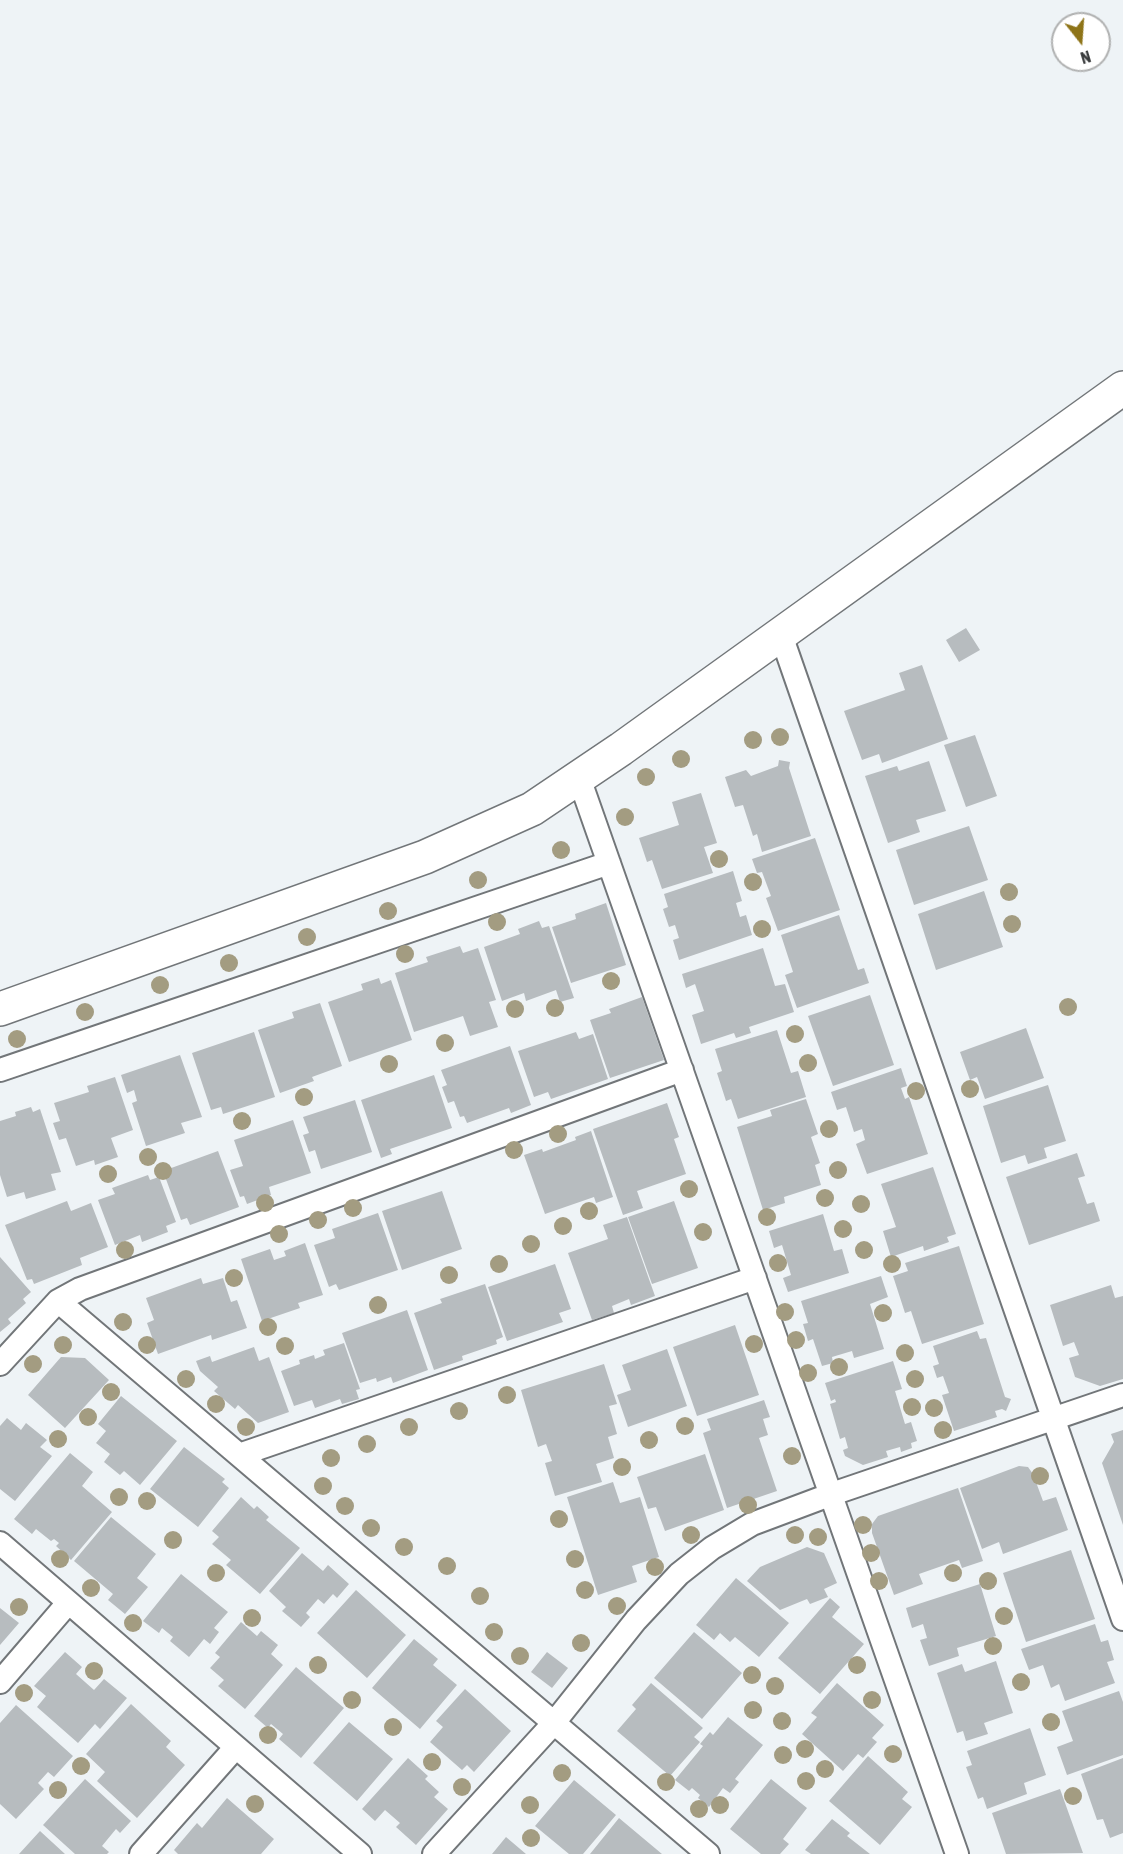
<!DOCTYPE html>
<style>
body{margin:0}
#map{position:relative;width:1123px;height:1854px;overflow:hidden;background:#eef3f6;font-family:"Asap Condensed",sans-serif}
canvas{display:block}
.north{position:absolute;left:1051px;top:12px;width:60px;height:60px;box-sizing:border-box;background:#fff;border:2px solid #b0b1b1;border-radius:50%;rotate:163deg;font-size:16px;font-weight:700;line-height:24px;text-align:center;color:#393b3c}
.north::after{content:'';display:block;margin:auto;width:21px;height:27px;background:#8e7418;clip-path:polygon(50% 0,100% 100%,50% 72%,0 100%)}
</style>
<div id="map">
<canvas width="1123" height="1854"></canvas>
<div class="north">N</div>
</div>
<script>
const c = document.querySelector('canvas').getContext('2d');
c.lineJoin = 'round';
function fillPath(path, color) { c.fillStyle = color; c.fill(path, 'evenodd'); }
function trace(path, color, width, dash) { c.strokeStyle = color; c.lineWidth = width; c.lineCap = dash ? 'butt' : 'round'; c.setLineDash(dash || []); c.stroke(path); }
fillPath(new Path2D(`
 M966 628 980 650 959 662 946 640Z
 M922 665 948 739 882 763 879 754 862 760 844 711 905 690 899 673Z
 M975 735 997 796 966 807 944 745Z
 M779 760 790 762 789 768 811 836 762 852 757 834 753 836 743 805 735 807 725 777 746 770 751 776 778 766Z
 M929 761 946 811 916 820 920 832 888 843 865 776 897 766 899 771Z
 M701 793 717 843 704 847 713 873 662 889 652 860 647 862 639 838 679 825 672 802Z
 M969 826 988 880 914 905 896 850Z
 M815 838 840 910 778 931 766 898 771 896 762 872 757 873 752 859Z
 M733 871 742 901 736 903 740 917 746 915 752 935 679 960 673 940 679 938 675 925 669 927 663 909 668 907 664 894Z
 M984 891 1003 947 936 970 918 914Z
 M606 903 626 965 571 983 552 927 576 919 575 914Z
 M839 915 858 970 864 968 869 983 797 1008 785 975 793 972 781 935Z
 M539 921 542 928 549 926 574 998 560 1002 556 990 526 1001 524 993 502 1001 484 947 520 934 518 929Z
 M460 946 463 953 478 948 496 1000 489 1002 498 1027 470 1036 463 1016 414 1032 395 973 428 962 426 957Z
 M763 948 775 986 785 984 794 1012 749 1027 751 1033 736 1038 734 1033 701 1044 692 1015 704 1011 695 984 686 988 682 974Z
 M379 978 381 984 391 980 412 1040 349 1062 328 1002 363 990 361 984Z
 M870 995 894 1065 833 1086 808 1016Z
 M642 997 664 1060 610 1078 590 1020 611 1013 609 1009Z
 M320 1003 342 1066 312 1077 314 1081 280 1093 258 1030 294 1018 292 1012Z
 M1026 1028 1044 1078 985 1099 977 1077 970 1080 960 1052Z
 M777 1030 791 1073 798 1071 806 1097 738 1119 731 1099 726 1101 717 1073 722 1071 715 1049Z
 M254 1032 275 1097 223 1114 221 1107 211 1110 192 1053Z
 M576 1032 579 1039 593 1034 608 1079 551 1099 548 1092 534 1097 518 1051Z
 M510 1046 531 1105 511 1113 509 1108 467 1123 464 1116 460 1117 454 1101 448 1103 442 1087 447 1085 441 1070Z
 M180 1055 202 1117 181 1123 185 1133 146 1146 132 1103 137 1101 134 1090 127 1093 121 1075Z
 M901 1068 907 1086 901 1088 905 1099 909 1097 928 1154 867 1174 856 1144 865 1140 862 1129 854 1132 846 1107 837 1110 831 1092Z
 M434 1075 452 1128 390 1149 392 1154 381 1158 361 1100Z
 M115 1077 133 1130 111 1138 118 1157 95 1165 94 1160 76 1166 66 1138 59 1140 53 1123 60 1121 54 1103 89 1092 87 1086Z
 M1048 1085 1066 1141 1044 1148 1047 1158 1028 1164 1025 1155 1001 1163 983 1106Z
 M806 1099 818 1134 811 1137 820 1163 815 1165 821 1185 784 1197 785 1203 763 1210 737 1127 772 1116 770 1110Z
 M355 1100 372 1152 321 1169 315 1150 309 1152 303 1135 309 1133 303 1117Z
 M667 1103 679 1137 674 1139 686 1174 637 1191 643 1208 623 1215 593 1129Z
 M31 1107 33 1112 40 1109 61 1172 51 1174 56 1190 26 1199 24 1192 7 1197 0 1175V1121L16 1116 15 1112Z
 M293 1120 311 1173 269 1187 271 1195 247 1204 244 1196 240 1197 230 1170 243 1166 234 1140Z
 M591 1131 613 1197 596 1203 594 1197 545 1214 524 1155 542 1149 543 1152 576 1140 575 1137Z
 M218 1151 239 1207 190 1225 187 1218 181 1220 163 1171Z
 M1077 1153 1085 1176 1078 1178 1087 1204 1094 1202 1100 1221 1029 1245 1006 1177Z
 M933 1167 956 1234 947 1237 949 1242 924 1251 923 1246 891 1257 883 1231 896 1227 881 1184Z
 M148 1175 150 1180 159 1177 176 1222 166 1226 168 1232 142 1242 140 1235 115 1245 98 1200 115 1194 112 1188Z
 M442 1191 462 1249 402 1270 382 1211Z
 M67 1201 71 1211 91 1203 108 1247 80 1258 82 1265 34 1284 32 1279 27 1280 5 1225Z
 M674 1201 698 1268 652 1284 628 1217Z
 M378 1213 398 1270 339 1290 336 1284 329 1287 314 1245 335 1238 332 1229Z
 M823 1214 834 1251 842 1249 849 1273 788 1292 783 1278 791 1275 782 1245 774 1248 769 1231Z
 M627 1217 655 1296 631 1305 629 1299 612 1306 614 1313 592 1320 568 1253 608 1239 603 1225Z
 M305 1243 323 1295 298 1303 300 1308 262 1321 241 1259 270 1249 274 1260 286 1256 284 1251Z
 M959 1246 984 1324 922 1344 911 1311 905 1313 893 1276 908 1271 905 1263Z
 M0 1257 31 1292 23 1299 26 1303 8 1319 11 1323 0 1332Z
 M555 1264 571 1309 559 1313 563 1322 507 1341 488 1287Z
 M881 1276 888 1297 870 1304 884 1349 854 1358 852 1351 832 1357 833 1363 822 1366 813 1339 808 1341 803 1324 808 1323 801 1301Z
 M201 1278 203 1284 223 1278 231 1302 237 1300 247 1328 212 1340 211 1335 158 1354 147 1323 154 1320 146 1298Z
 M485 1284 503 1337 496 1340 497 1344 462 1356 463 1360 434 1370 414 1313 442 1303 440 1299Z
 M1111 1285 1115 1298 1123 1296V1379L1100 1386 1075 1377 1069 1358 1079 1355 1074 1342 1063 1346 1050 1305Z
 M407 1310 428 1370 393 1383 391 1377 377 1382 376 1378 360 1383 342 1333Z
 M735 1325 759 1395 697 1416 673 1347Z
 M977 1331 980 1339 986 1338 1005 1397 1011 1399 1006 1411 1002 1409 995 1411 997 1417 954 1431 942 1395 949 1393 943 1376 937 1378 933 1366 939 1364 933 1346Z
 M344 1343 360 1389 356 1390 359 1399 342 1404 340 1399 315 1408 312 1400 294 1406 281 1371 300 1364 299 1360 314 1355 315 1359 325 1355 323 1350Z
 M254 1347 259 1361 269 1357 289 1412 258 1423 238 1405 235 1409 214 1391 218 1387 200 1371 196 1361 210 1356 212 1362Z
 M667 1349 687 1406 628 1427 617 1395 631 1390 622 1365Z
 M61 1357 85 1358 109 1380 65 1428 28 1395Z
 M893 1361 902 1389 895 1391 905 1424 911 1422 917 1441 911 1443 912 1448 901 1452 900 1447 886 1451 888 1457 863 1465 845 1456 843 1450 848 1448 845 1437 840 1439 830 1404 836 1402 835 1399 831 1401 825 1383Z
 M604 1364 617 1404 609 1406 617 1434 608 1437 614 1458 596 1464 602 1482 555 1496 545 1463 552 1461 546 1444 538 1447 521 1390Z
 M121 1396 177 1441 140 1485 124 1471 120 1475 104 1462 110 1454 96 1443 106 1431 98 1424Z
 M764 1400 770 1417 763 1419 768 1435 759 1438 777 1491 727 1508 703 1433 711 1430 707 1419Z
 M7 1418 21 1430 26 1423 47 1440 40 1447 52 1456 15 1501 0 1489V1426Z
 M1123 1430V1525L1102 1463 1114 1442 1111 1434Z
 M184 1447 225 1479 222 1482 229 1488 198 1527 150 1489Z
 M70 1453 93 1472 82 1486 112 1512 71 1560 56 1546 59 1543 54 1539 51 1541 36 1529 32 1534 14 1519Z
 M705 1454 724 1510 665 1531 656 1507 648 1509 637 1477Z
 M1019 1466 1028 1467 1033 1474 1043 1501 1056 1497 1068 1530 1003 1554 999 1542 982 1549 960 1488Z
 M613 1482 620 1503 640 1497 659 1557 632 1566 637 1582 598 1595 567 1497Z
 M958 1488 983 1561 962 1568 959 1560 919 1574 923 1584 894 1595 872 1533V1524L878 1516Z
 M241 1497 254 1509 257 1506 269 1517 266 1520 300 1548 260 1594 226 1565 231 1560 212 1544 219 1537 212 1531Z
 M111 1517 156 1554 137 1578 148 1587 125 1614 108 1600 113 1594 74 1561Z
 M807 1547 824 1553 837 1583 824 1589 828 1597 810 1604 807 1599 780 1610 747 1581 760 1567Z
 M1071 1550 1095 1619 1026 1642 1003 1573Z
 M302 1553 323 1571 328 1565 349 1584 337 1598 333 1594 324 1604 318 1599 306 1613 310 1617 301 1627 282 1611 286 1607 269 1591Z
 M181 1574 228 1612 214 1628 219 1632 210 1644 204 1639 189 1657 170 1641 173 1637 162 1628 159 1633 143 1621Z
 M736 1578 789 1623 759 1657 735 1637 730 1642 720 1633 714 1640 696 1625Z
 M980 1584 996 1636 957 1648 959 1656 929 1666 920 1640 927 1638 923 1624 912 1628 906 1608Z
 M356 1590 406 1635 367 1678 317 1633Z
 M830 1598 840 1607 832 1617 864 1644 820 1694 778 1658Z
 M0 1608 19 1623 0 1645Z
 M241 1622 257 1636 261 1631 278 1645 271 1654 283 1665 245 1709 218 1686 224 1680 210 1668 220 1657 215 1653Z
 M1095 1624 1101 1642 1108 1640 1114 1660 1107 1662 1115 1683 1065 1701 1059 1684 1051 1688 1043 1665 1029 1670 1021 1649Z
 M694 1632 742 1673 702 1719 654 1678Z
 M414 1639 438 1659 433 1665 457 1685 420 1729 372 1688Z
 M65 1652 82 1667 76 1674 94 1690 104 1679 127 1698 100 1729 95 1724 78 1743 37 1707 46 1696 34 1686Z
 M547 1652 568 1668 552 1688 531 1672Z
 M996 1661 1013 1713 984 1723 988 1734 966 1741 963 1731 957 1733 937 1673 962 1664 965 1672Z
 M296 1667 344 1708 301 1758 279 1739 283 1734 271 1724 268 1728 254 1716Z
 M651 1683 703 1728 694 1737 700 1742 670 1776 617 1731 636 1709 632 1705Z
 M837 1683 884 1725 872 1738 877 1742 863 1758 858 1754 843 1771 802 1734 817 1717 811 1713Z
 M465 1689 511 1731 474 1772 467 1765 462 1770 430 1742 443 1727 436 1721Z
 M1119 1691 1123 1702V1755L1067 1775 1057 1747 1073 1741 1062 1711Z
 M131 1704 171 1741 166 1747 185 1765 137 1818 97 1781 105 1772 86 1754Z
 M16 1705 73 1756 54 1777 48 1772 38 1783 44 1789 16 1819 0 1804V1723Z
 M728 1717 763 1745 735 1779 739 1782 730 1793 723 1788 709 1807 698 1798 700 1795 692 1788 689 1791 675 1780 703 1746 700 1744 710 1732 713 1735Z
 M349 1722 393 1759 357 1801 313 1763Z
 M1030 1728 1046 1775 1024 1783 1027 1794 987 1809 983 1797 978 1799 966 1767 972 1765 967 1751Z
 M868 1756 908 1792 902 1799 912 1807 880 1845 829 1801Z
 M408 1758 428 1776 425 1779 439 1792 434 1797 448 1809 416 1845 396 1827 400 1823 385 1810 375 1821 362 1809Z
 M1123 1758V1833L1110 1838 1103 1819 1097 1820 1081 1774Z
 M85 1779 131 1821 120 1833 116 1829 102 1846 109 1852 107 1854H75L43 1825Z
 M771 1779 807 1808 783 1839 789 1844 780 1854H761L730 1829Z
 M574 1780 616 1815 583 1854H569L535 1826Z
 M1060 1789 1083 1853 1006 1854 992 1813Z
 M227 1798 274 1839 261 1854H178L174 1850 197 1823 202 1828Z
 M619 1818 662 1854H590Z
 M832 1819 850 1833 847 1836 870 1854H811L805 1850Z
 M40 1831 65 1854H19Z
 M506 1837 526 1854H492Z`), '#b7bcbf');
const minor = new Path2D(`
 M781 635 1123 1619
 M579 778 957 1854
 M0 1070 609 863
 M58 1301 708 1854
 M0 1364 58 1301 80 1289 682 1070
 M239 1455 755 1278
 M0 1543 360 1854
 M0 1682 68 1603
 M141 1854 236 1747
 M434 1854 553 1724 636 1620 679 1574 712 1548 752 1524 832 1494 1123 1395`);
const secondary = new Path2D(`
 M0 1009 425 857 532 809 621 749 1123 388`);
trace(minor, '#727679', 26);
trace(secondary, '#727679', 36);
trace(minor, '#fff', 22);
trace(secondary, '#fff', 33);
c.fillStyle = '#a39c81';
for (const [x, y] of [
 [780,737],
 [753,740],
 [681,759],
 [646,777],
 [625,817],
 [561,850],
 [719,859],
 [478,880],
 [753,882],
 [1009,892],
 [388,911],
 [497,922],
 [1012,924],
 [762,929],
 [307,937],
 [405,954],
 [229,963],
 [611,981],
 [160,985],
 [1068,1007],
 [555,1008],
 [515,1009],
 [85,1012],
 [795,1034],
 [17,1039],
 [445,1043],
 [808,1063],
 [389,1064],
 [970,1089],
 [916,1091],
 [304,1097],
 [242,1121],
 [829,1129],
 [558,1134],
 [514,1150],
 [148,1157],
 [838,1170],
 [163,1171],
 [108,1174],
 [689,1189],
 [825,1198],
 [265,1203],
 [861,1204],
 [353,1208],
 [589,1211],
 [767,1217],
 [318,1220],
 [563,1226],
 [843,1229],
 [703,1232],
 [279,1234],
 [531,1244],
 [125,1250],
 [864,1250],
 [778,1263],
 [499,1264],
 [892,1264],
 [449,1275],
 [234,1278],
 [378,1305],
 [785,1312],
 [883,1313],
 [123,1322],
 [268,1327],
 [796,1340],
 [754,1344],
 [63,1345],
 [147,1345],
 [285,1346],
 [905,1353],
 [33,1364],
 [839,1367],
 [808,1373],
 [186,1379],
 [915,1379],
 [111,1392],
 [507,1395],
 [216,1404],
 [912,1407],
 [934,1408],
 [459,1411],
 [88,1417],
 [685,1426],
 [246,1427],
 [409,1427],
 [943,1430],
 [58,1439],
 [649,1440],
 [367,1444],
 [792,1456],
 [331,1458],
 [622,1467],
 [1040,1476],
 [323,1486],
 [119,1497],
 [147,1501],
 [748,1505],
 [345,1506],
 [559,1519],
 [863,1525],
 [371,1528],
 [691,1535],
 [795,1535],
 [818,1537],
 [173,1540],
 [404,1547],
 [871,1553],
 [60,1559],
 [575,1559],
 [447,1566],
 [655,1567],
 [216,1573],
 [953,1573],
 [879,1581],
 [988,1581],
 [91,1588],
 [585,1590],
 [480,1596],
 [617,1606],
 [19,1607],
 [1004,1616],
 [252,1618],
 [133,1623],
 [494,1632],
 [581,1643],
 [993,1646],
 [520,1656],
 [318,1665],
 [857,1665],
 [94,1671],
 [752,1675],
 [1021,1682],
 [775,1686],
 [24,1693],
 [352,1700],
 [872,1700],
 [753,1710],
 [782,1721],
 [1051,1722],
 [393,1727],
 [268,1735],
 [805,1749],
 [893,1754],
 [783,1755],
 [432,1762],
 [81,1766],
 [825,1769],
 [562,1773],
 [806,1781],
 [666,1782],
 [462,1787],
 [58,1790],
 [1073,1796],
 [255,1804],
 [530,1805],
 [720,1805],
 [699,1809],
 [531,1838]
]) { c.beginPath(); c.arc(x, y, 9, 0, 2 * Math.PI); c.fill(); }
</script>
